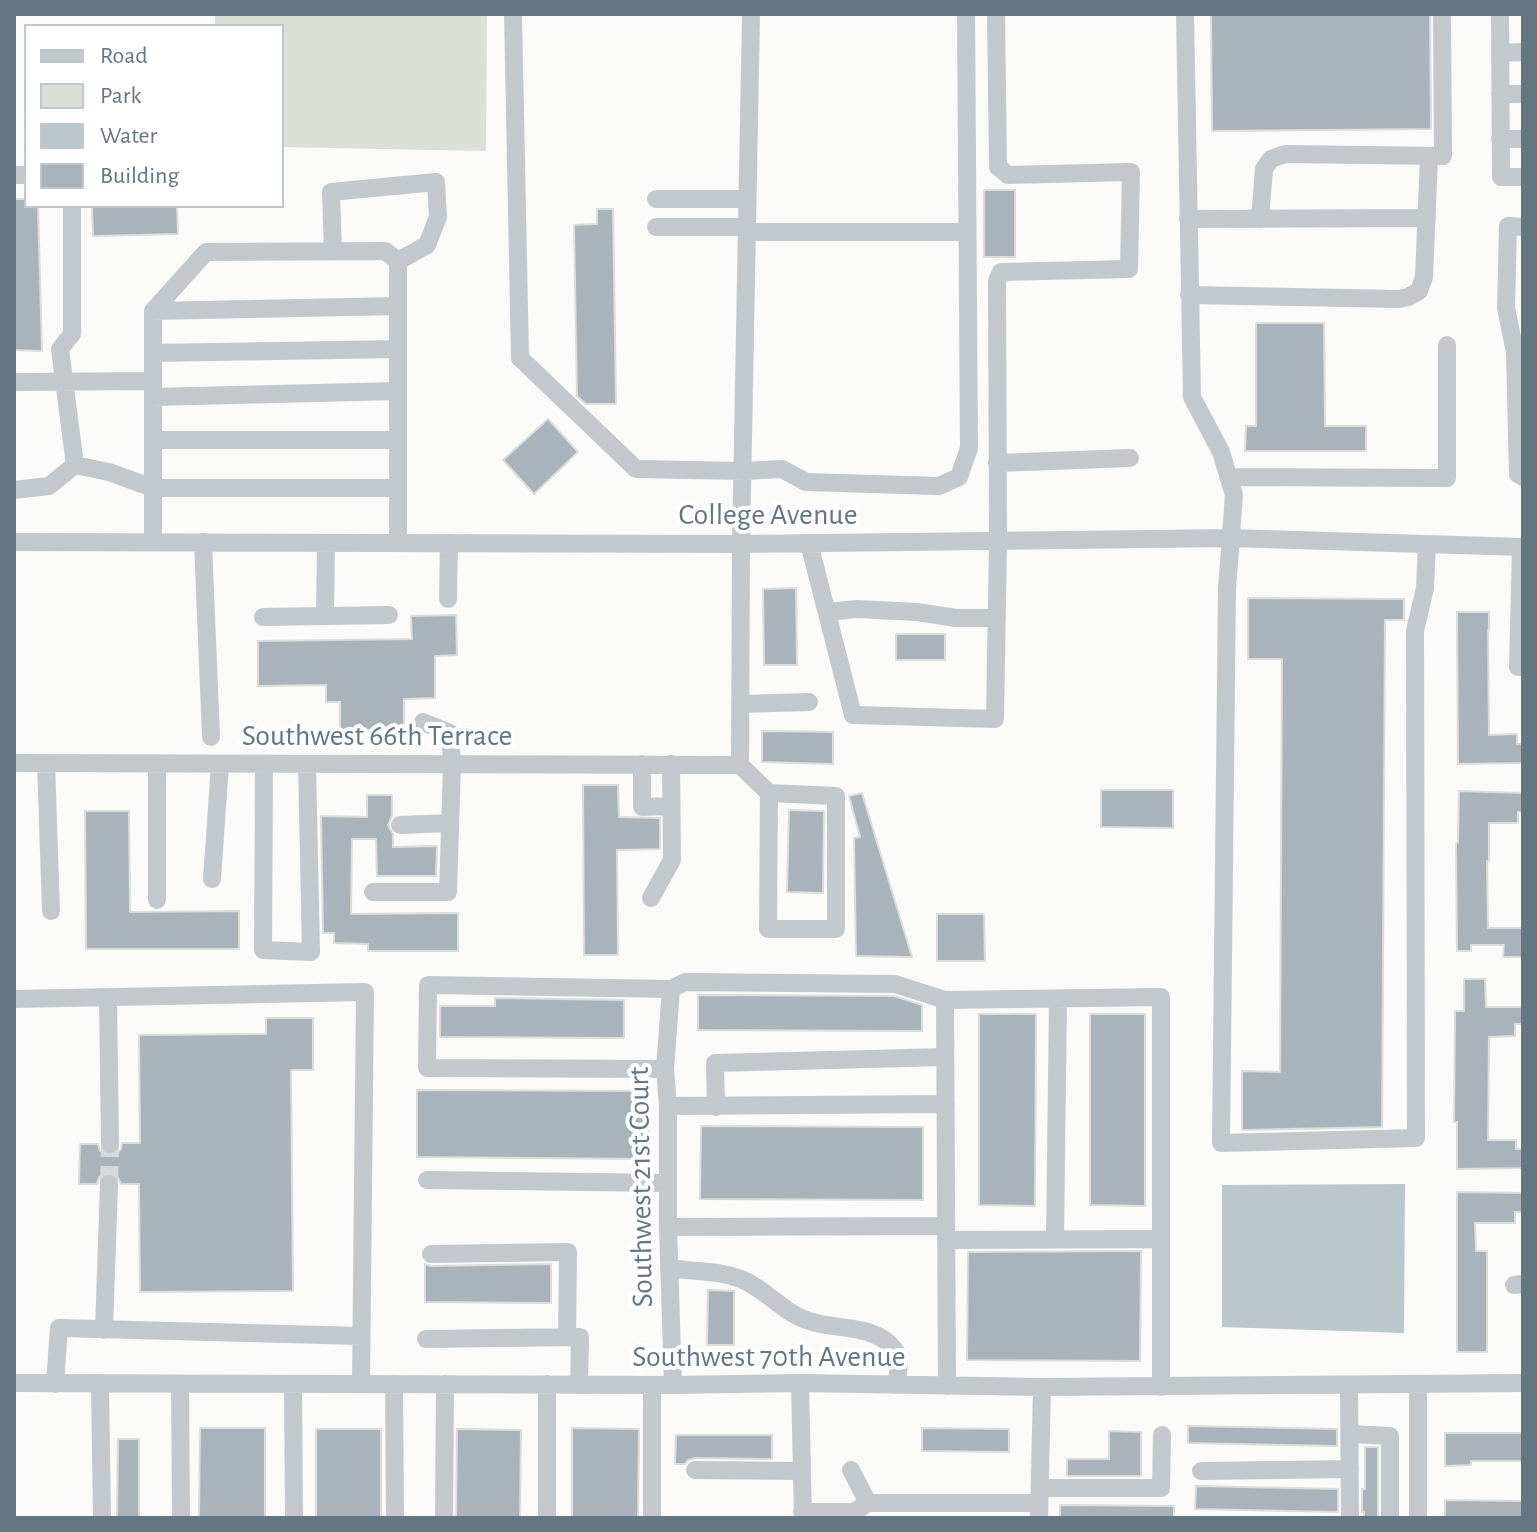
<!DOCTYPE html>
<style>
body{margin:0}
#map{position:relative;width:1537px;height:1532px;overflow:hidden;background:#fafaf8;font-family:"Alegreya Sans",sans-serif}
canvas{display:block}
.frame{position:absolute;inset:0;border:16px solid #657683;pointer-events:none}
.legend{position:absolute;left:24px;top:24px;width:260px;height:184px;box-sizing:border-box;background:#fff;border:2px solid #c1c8cd;margin:0;padding:10px 14px;list-style:none;font-size:24px;color:#657683}
.legend li{display:flex;align-items:center;gap:16px;height:40px}
.legend b{width:40px;border:2px solid #c1c8cd}
</style>
<div id="map">
<canvas width="1537" height="1532"></canvas>
<div class="frame"></div>
<ul class="legend">
<li><b style="height:10px;background:#c3c8cc"></b>Road</li>
<li><b style="height:22px;background:#dadfd7"></b>Park</li>
<li><b style="height:22px;background:#bbc7cb"></b>Water</li>
<li><b style="height:22px;background:#aab3b9"></b>Building</li>
</ul>
</div>
<script>
const c = document.querySelector('canvas').getContext('2d');
c.lineJoin = 'round';
function fillPath(path, color) { c.fillStyle = color; c.fill(path, 'evenodd'); }
function trace(path, color, width, dash) { c.strokeStyle = color; c.lineWidth = width; c.lineCap = dash ? 'butt' : 'round'; c.setLineDash(dash || []); c.stroke(path); }
function drawText(font, color, halo, rows, align = 'center') {
  c.font = font + ' "Alegreya Sans",sans-serif'; c.lineWidth = 8; c.setLineDash([]); c.textBaseline = 'middle'; c.strokeStyle = halo; c.fillStyle = color; for (const [text, x, y, turn = 0] of rows) {
    c.save(); c.translate(x, y); c.rotate((+turn || 0) * Math.PI / 180); c.textAlign = isNaN(turn) ? turn : align; if (halo) c.strokeText(text, 0, 0); c.fillText(text, 0, 0); c.restore();
  }
}
fillPath(new Path2D(`
 M215 14H487L486 151 282 147V26H215Z`), '#dadfd7');
fillPath(new Path2D(`
 M1405 1184 1404 1333 1222 1327V1185Z`), '#bbc7cb');
const building = new Path2D(`
 M1211 14H1430L1431 129 1212 131Z
 M984 190H1015V257H984Z
 M14 199H26V206H38L42 351 14 350Z
 M92 206H177L178 234 93 236Z
 M597 209H613L616 404H586L577 396 574 225 597 224Z
 M1256 323H1324L1325 426H1366V451H1245L1246 426H1256Z
 M548 419 578 452 534 494 503 460Z
 M796 588 797 665H764L763 589Z
 M1248 598 1404 599V620H1385L1382 1127 1242 1130V1071L1280 1072 1282 659H1248Z
 M1457 612H1489V630H1488L1489 735 1517 734V744H1523V763L1458 764Z
 M456 615 457 655 435 656V698L404 699V730H340V702H326V685L258 686V641L412 639 411 616Z
 M896 634H945V660H896Z
 M762 731 833 732V764L762 762Z
 M583 785H618L619 817 660 818V849L617 850 618 955H584Z
 M1101 790H1173V828L1101 827Z
 M1459 791 1523 793V812H1518V823H1489V861H1487L1488 928H1523V957H1503L1504 945H1471V951H1457L1456 843H1458Z
 M862 793 912 957 856 956 854 838 860 837 849 796Z
 M367 795H392V816L388 825 393 834V847L437 846 436 876H377L376 839H352L351 914 458 913V951H368V944L334 943V933H323L321 816 367 817Z
 M789 810 824 811 823 893 787 892Z
 M85 811H129L130 912 239 911V949H86Z
 M937 914H984L985 961H937Z
 M1464 979H1485L1486 1007H1523V1024H1515V1036L1489 1037 1488 1140H1516V1149H1523V1168L1457 1169V1122H1454L1455 1011H1464Z
 M698 995 894 996 922 1005V1031L698 1030Z
 M495 998 624 1000V1038L440 1037V1006H495Z
 M979 1014H1036L1035 1206 979 1205Z
 M1090 1014H1145V1206L1090 1205Z
 M266 1018H313V1070H291L293 1291 140 1292 139 1184H121L116 1174 109 1172 99 1177 97 1184H79L80 1144H98L100 1151 109 1156 117 1154 121 1149 122 1143H140L139 1035 266 1034Z
 M417 1090 649 1091V1159L417 1157Z
 M701 1126 923 1127V1200L700 1199Z
 M1457 1192 1523 1193V1212H1515V1223H1475L1476 1251H1487V1352H1457Z
 M1141 1251 1140 1361 967 1360 968 1252Z
 M425 1264 431 1266 551 1264V1303L425 1302Z
 M708 1290 734 1291V1345H707Z
 M1188 1426 1337 1429V1446L1188 1443Z
 M200 1428H265V1518H199Z
 M572 1428 639 1429 638 1518H572Z
 M922 1428 1009 1429V1452L922 1451Z
 M316 1429H381V1518H316Z
 M457 1429 521 1430 520 1518H456Z
 M1109 1431 1141 1432V1476H1067V1459H1109Z
 M1445 1433H1523V1461H1471V1465L1445 1466Z
 M676 1435H772V1459L695 1458 688 1460 685 1464H675Z
 M118 1439H139V1518H117Z
 M1365 1447H1378V1518H1364V1512H1362V1489H1365Z
 M1196 1486 1338 1489V1512L1195 1509Z
 M1445 1500 1523 1501V1518H1445Z
 M1060 1505 1174 1506V1518H1060Z`);
fillPath(building, '#aab3b9');
trace(building, '#dcdcda', 2);
trace(new Path2D(`
 M109 1184 110 1144`), '#d5d9db', 18, [18, 9]);
trace(new Path2D(`
 M513 14 520 358 636 469 743 471 782 469 806 482 939 486 959 477 969 448 966 14
 M1185 14 1192 397 1221 452 1234 495 1227 589 1221 1143 1416 1138 1415 631 1425 588 1427 544
 M1500 14 1501 177H1523
 M1500 53 1523 52
 M1500 94H1523
 M1500 139H1523
 M14 175H26
 M656 199H747
 M72 206V334L60 349 75 465
 M1188 219 1427 218
 M1260 219 1264 169 1271 159 1285 154 1443 156 1442 14
 M656 227H747
 M1523 227 1508 226 1506 308 1515 352 1518 474 1523 477
 M747 232H967
 M333 251 331 192 436 182 438 217 427 245 398 261
 M1189 295 1399 299 1408 297 1419 291 1424 277 1429 157
 M153 311 398 306
 M153 353 398 349
 M14 382 153 381
 M153 397 398 391
 M153 440H398
 M997 463 1130 458
 M75 465 109 472 153 488H398
 M1228 477 1447 478V345
 M14 490 49 486 75 465
 M14 542 741 544 1230 538 1523 547
 M153 542V311L206 252 385 251 398 261V543
 M203 542 211 737
 M809 543 853 715 995 719 998 541 997 281 1001 272 1129 269 1131 172 1008 175 998 167 996 14
 M1521 547 1518 667H1523
 M448 599 449 543
 M827 612 857 609 917 612 956 618H997
 M325 616 326 543
 M263 617 389 615
 M740 704 809 702
 M14 763 740 765
 M46 763 51 911
 M264 764 263 950 311 952 307 764
 M642 764V807L671 806
 M740 765 741 544 751 14
 M740 765 769 793 836 796V929H768L769 793
 M400 825 450 823
 M212 879 220 764
 M373 892H448L452 764 450 733 423 722
 M651 898 672 860 671 764
 M157 900V764
 M671 989 665 1069 668 1106V1227L673 1385
 M108 998 110 1144
 M14 999 365 992 361 1384
 M945 1000 947 1386
 M665 1069 427 1068 428 985 671 989 685 982 895 984 945 1000 1161 997V1387
 M668 1106 946 1104
 M716 1107 715 1063 945 1057
 M427 1180 668 1183
 M668 1227 946 1226
 M1055 1239 1058 999
 M946 1240 1161 1239
 M431 1254 568 1252 567 1337
 M669 1268C694 1272 718 1270 741 1279 766 1289 783 1313 809 1321 835 1330 875 1324 894 1349 902 1359 898 1373 896 1385
 M1514 1285 1523 1284
 M104 1330 109 1184
 M426 1339 580 1337 579 1385
 M14 1383 673 1385 800 1383 1042 1387 1523 1383
 M800 1383 803 1518
 M55 1384 59 1328 361 1336
 M100 1384 102 1518
 M180 1384 181 1518
 M293 1384 294 1518
 M394 1384 395 1518
 M547 1384V1518
 M1349 1386 1350 1518
 M1418 1386V1518
 M1350 1434 1390 1436V1518
 M695 1470 802 1471
 M851 1470 868 1503
 M1201 1471 1350 1469
 M1040 1488H1161L1162 1435
 M802 1512H854L868 1503H1039
 M444 1518 445 1384
 M652 1518V1385
 M1039 1518 1042 1387`), '#c3c8cc', 18);
drawText('30px', '#657683', '#fff', [
 ["College Avenue",768,515],
 ["Southwest 66th Terrace",377,736],
 ["Southwest 21st Court",641,1187,-91],
 ["Southwest 70th Avenue",769,1357]
]);
</script>
